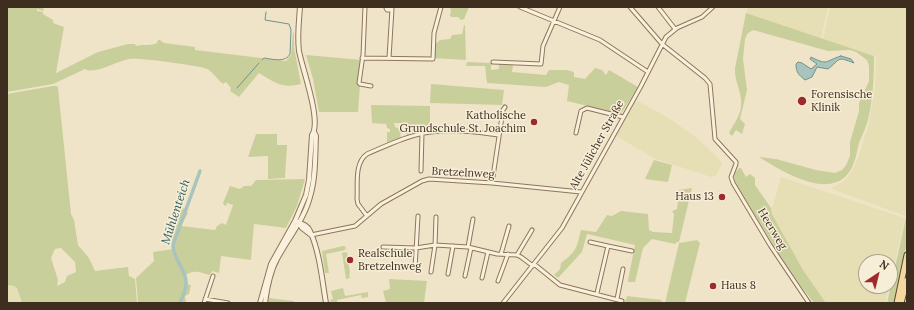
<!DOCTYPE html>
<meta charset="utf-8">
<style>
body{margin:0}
#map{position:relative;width:914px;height:310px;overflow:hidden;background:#f0e4c8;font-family:Lora,serif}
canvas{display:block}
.frame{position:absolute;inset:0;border:8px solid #3d2e20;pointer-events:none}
.north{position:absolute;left:858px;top:254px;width:40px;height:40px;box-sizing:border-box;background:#f7eed8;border:1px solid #ada18e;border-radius:50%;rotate:35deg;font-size:11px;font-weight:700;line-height:16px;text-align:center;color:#3d2e20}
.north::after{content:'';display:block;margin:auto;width:14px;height:18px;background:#9e2a2b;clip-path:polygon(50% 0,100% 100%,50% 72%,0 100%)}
</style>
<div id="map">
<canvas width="914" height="310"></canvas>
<div class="frame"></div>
<div class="north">N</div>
</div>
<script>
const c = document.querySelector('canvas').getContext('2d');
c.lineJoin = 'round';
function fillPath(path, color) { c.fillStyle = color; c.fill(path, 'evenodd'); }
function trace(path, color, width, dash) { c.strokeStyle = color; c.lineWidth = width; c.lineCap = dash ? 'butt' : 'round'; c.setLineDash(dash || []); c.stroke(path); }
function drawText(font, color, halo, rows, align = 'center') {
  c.font = font + ' Lora,serif'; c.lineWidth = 3; c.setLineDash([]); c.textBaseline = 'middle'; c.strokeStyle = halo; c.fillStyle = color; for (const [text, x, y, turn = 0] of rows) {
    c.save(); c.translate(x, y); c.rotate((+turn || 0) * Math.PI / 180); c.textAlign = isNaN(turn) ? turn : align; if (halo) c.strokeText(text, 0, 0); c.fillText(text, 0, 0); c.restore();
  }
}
fillPath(new Path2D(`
 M748 7H828L821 38 746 13Z
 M830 7H907V202L905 216 832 189V188L845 180 852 171 857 160 868 127 875 88 876 57 823 39Z
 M636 100 670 119 697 138 719 159 722 164 716 176 711 177 656 159 616 136Z
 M781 177 905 218 890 284V262H866V286H889L885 303H826L803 270 772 214 771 208 773 206Z
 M7 285 14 286 17 288 22 303H7Z`), '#e6deb5');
fillPath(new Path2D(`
 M7 7H44L43 11 37 9V11L43 12V14L53 20V23L64 27 56 73 98 52 128 44H135L136 46C143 44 151 46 157 43L158 40H160L164 43 195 47V50L286 61 291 55 293 32 294 33V47L301 84C282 89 274 82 259 73L239 97 230 91 231 88 226 82 223 84C218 80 213 72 207 69 202 66 136 57 129 59 117 61 95 75 85 69L53 84 7 92Z
 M450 7H469L464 19 461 20 458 17H451L450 15 451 11Z
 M746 13 874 56C874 78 873 99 868 120 866 128 862 135 859 143 856 154 855 167 846 176 824 198 780 170 759 157L776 159 816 170 835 173 842 170 846 165 850 156V142L859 111V103L869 81V66L867 60 856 52 850 50 828 51 753 30 747 34 745 39 743 59 747 90 740 119 745 124 742 134 736 130 732 136 729 133C733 125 740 116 741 107 743 94 734 81 735 68Z
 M464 25H465L466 60 433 58V46L440 40 450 39 452 35 462 34Z
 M306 55 362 60 358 112H319L313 79Z
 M467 62 491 63V70L499 69V64L513 65 512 72 546 75 549 70H567L574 72V77L585 79 595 68 602 70 606 75 609 70 638 87 621 114 567 101 569 85 559 82 546 87 487 83 485 66H466Z
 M431 84 504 90 502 105 430 103Z
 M53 86H57L58 88 71 214 74 220 78 245 89 258 95 271 128 267 129 276 135 279 137 303H22L17 288 14 286 7 285V94ZM61 248 75 262 76 272 67 276 65 282 57 286 58 280 51 258 55 249Z
 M371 105 430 106V129L418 130 407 135C405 124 405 123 394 123L395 127 402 130 400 135 401 138 387 144V132H390V129L387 128 386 124 372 123Z
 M256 134H277V145H287L285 178 268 179V156L248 157Z
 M654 160 672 165 668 182 645 179Z
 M739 168H741L746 177 750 174 755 178V185L771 208 772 214 803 270 826 303H814C784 265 760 223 735 182 733 175 735 173 739 168Z
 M305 179 297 206 286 228 254 224 251 260 221 256 219 273 212 271 210 275C202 273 194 269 186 275L187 284 191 285 189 294 185 296 186 303H138L136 278 154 261 153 252 174 249 172 240 181 210 184 208 188 213 181 226 215 230 217 226 222 223 226 225 233 205 227 203 226 206 224 205 223 203 230 186 240 189 244 186H251L256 180Z
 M692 188 679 242H677L675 244 652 239 643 248 635 282H628V280L635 245 587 234 582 252 558 278 554 275 560 269 561 263C577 251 576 249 581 230L596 232 607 215 612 216 621 211 648 214 649 230 653 232 672 233 674 214 672 211 677 209 679 190Z
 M907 213V243L894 303H887Z
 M697 240 700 243 685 303H665L679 243Z
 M343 246 346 247 345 250 326 254 329 273H325L322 251Z
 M347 252 350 273 349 274 350 278 346 279 342 253Z
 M389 279 427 281 424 303H386L383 291 390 289Z
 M343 288 345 296 368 292V297L362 298 361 295 337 300V303H331L330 300 333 299 331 291Z
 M627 296 662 300 661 303H625Z
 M269 298 294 301V303H268Z`), '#c9cf9b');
const water = new Path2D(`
 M841 56 851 59 854 63C836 56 841 59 828 69L817 67 812 77 805 80C799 75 796 73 796 64L798 62 802 63 811 69 817 64 810 59 811 57C829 66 824 61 841 56Z`);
fillPath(water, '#a9c4bc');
trace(water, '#6f938a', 1);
trace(new Path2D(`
 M262 60 264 58C272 59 286 63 290 54L291 30 289 24 265 20 266 12
 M237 88 259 63`), '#6f938a', 1);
trace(new Path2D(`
 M180 303C183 296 187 288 186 281 185 268 173 259 173 245L200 171`), '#a9c4bc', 3.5);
const minor = new Path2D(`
 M365 7 363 55 359 83 360 84 371 86
 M520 7 600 40 648 72
 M630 7 662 44 705 78 710 84 715 139 736 162V164L731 177 733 183 770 245 809 303
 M658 7 675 29
 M362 58 433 59 434 33 441 7
 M389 58 392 9 390 7 386 8 387 10H391
 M493 62 541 64 543 46 560 7
 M576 133 581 111 587 108 623 117
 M421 171 422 133
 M492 183 503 110 505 107
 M367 216 358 204 357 199C358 185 354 163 367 154 388 145 408 135 431 132 453 129 477 132 499 135
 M311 235 355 226 381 204 422 181 429 179 492 183 581 192
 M590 242 608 246 597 293
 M435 246 436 217
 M608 246 632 251
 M383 247 416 248 435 245 468 247 497 254 517 255 521 257 533 266
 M468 247 473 219
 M501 254 509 226
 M517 255 532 230
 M534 264 560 285 622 301
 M415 269 418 216
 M431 272 435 245
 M448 274 453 246
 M465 276 471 248
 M482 278 488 252
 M498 281 508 254
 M205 299 228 303
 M617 299 623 269
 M204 303 213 276
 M503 303 562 228 641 86 666 37 677 28 702 17 713 7`);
const tertiary = new Path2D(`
 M298 222C303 224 308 226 310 231 320 253 322 280 326 303
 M299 223 302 228 311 235
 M260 303 271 264 295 221 306 195 309 180 312 135C322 121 302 68 299 51 297 36 299 21 300 7
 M265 303C267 288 270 272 277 259 288 238 304 220 310 197 316 177 315 156 316 136L314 132`);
const primary = new Path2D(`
 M897 303 907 255
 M901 303 907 280`);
trace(minor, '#8d765c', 5);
trace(tertiary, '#8d765c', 6);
trace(primary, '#5b4430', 7);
trace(minor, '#faf1dc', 3);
trace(tertiary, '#faf1dc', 4);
trace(primary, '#f3d9a0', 5);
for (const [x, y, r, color] of [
 [802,101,5,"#9e2a2b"],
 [534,122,4,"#9e2a2b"],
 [722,197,4,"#9e2a2b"],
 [350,260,4,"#9e2a2b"],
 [713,286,4,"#9e2a2b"]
]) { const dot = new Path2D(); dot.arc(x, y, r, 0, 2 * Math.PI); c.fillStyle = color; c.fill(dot); trace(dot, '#f7eed8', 1.5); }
drawText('11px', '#3d2e20', '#f7eed8', [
 ["Forensische",811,95],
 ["Klinik",811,108],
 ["Katholische",526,116,"right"],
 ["Grundschule St. Joachim",526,129,"right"],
 ["Haus 13",714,197,"right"],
 ["Realschule",358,254],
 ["Bretzelnweg",358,267],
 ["Haus 8",721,286]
], 'left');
drawText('11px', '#3d2e20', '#f7eed8', [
 ["Alte Jülicher Straße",597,145,-61],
 ["Bretzelnweg",463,173,3],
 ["Heerweg",772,229,59]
]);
drawText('italic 12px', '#2f5d5a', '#f7eed8', [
 ["Mühlenteich",176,212,-72]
]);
</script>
